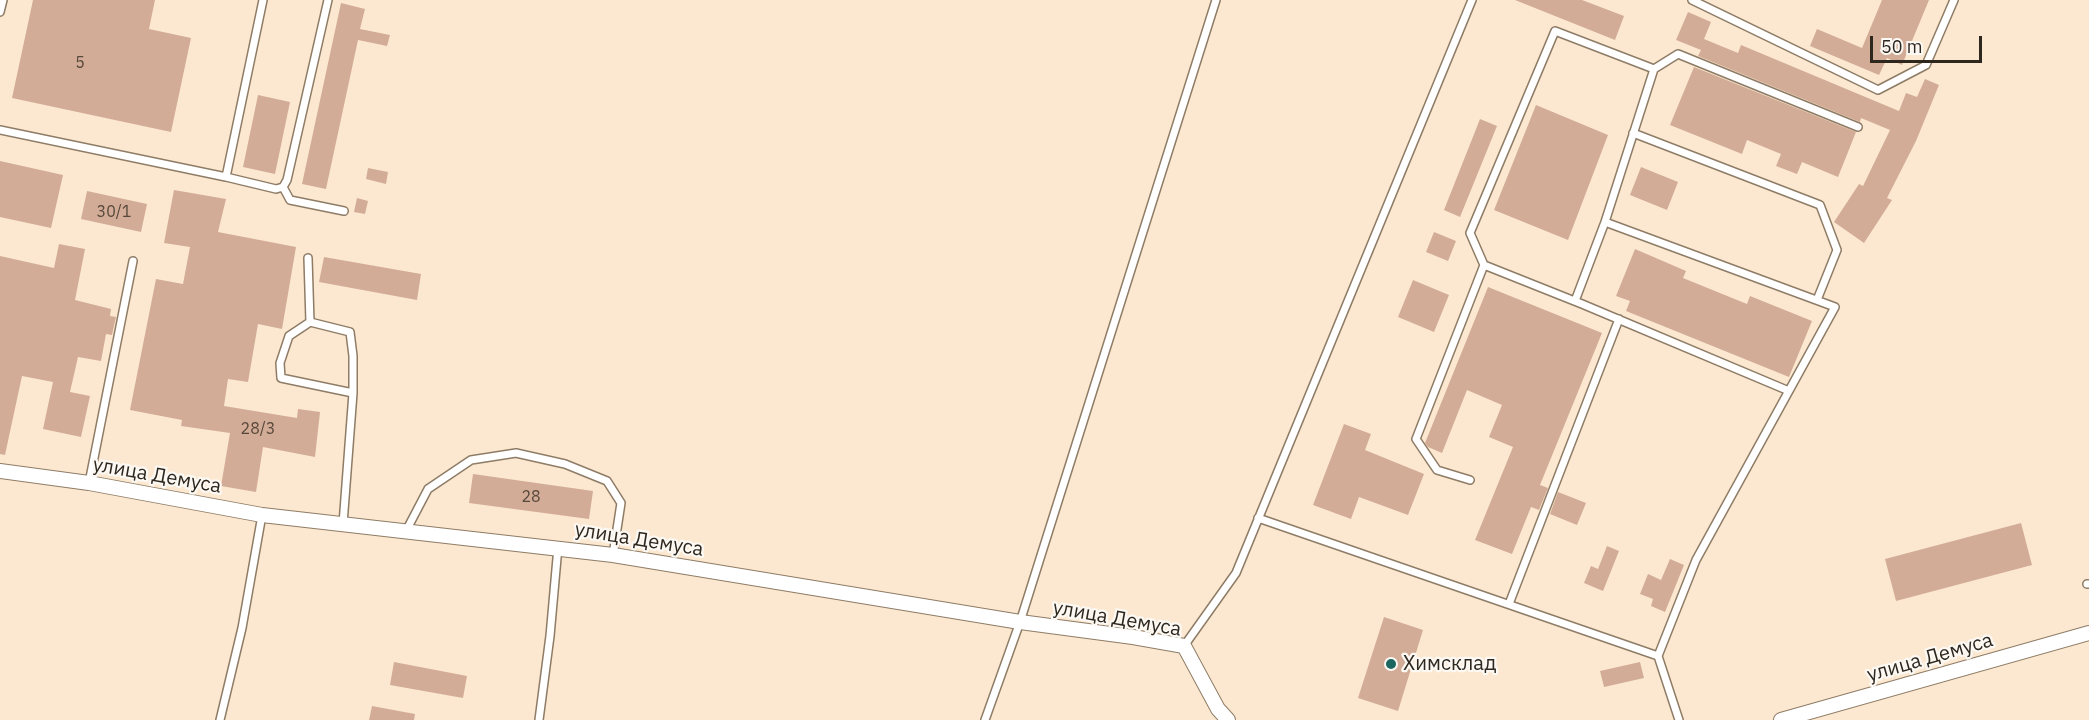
<!DOCTYPE html>
<meta charset="utf-8">
<style>
body{margin:0}
#map{position:relative;width:2089px;height:720px;overflow:hidden;background:#fce8d0;font-family:"IBM Plex Sans",sans-serif}
canvas{display:block}
.scale{position:absolute;left:1870px;top:36px;width:112px;height:27px;box-sizing:border-box;border:3px solid #2e271e;border-top:0;padding-left:8px;font-size:18px;line-height:21px;white-space:nowrap;color:#2e271e;-webkit-text-stroke:4px #fcf8f3;paint-order:stroke}
</style>
<div id="map">
<canvas width="2089" height="720"></canvas>
<div class="scale">50 m</div>
</div>
<script>
const c = document.querySelector('canvas').getContext('2d');
c.lineJoin = 'round';
function fillPath(path, color) { c.fillStyle = color; c.fill(path, 'evenodd'); }
function trace(path, color, width, dash) { c.strokeStyle = color; c.lineWidth = width; c.lineCap = dash ? 'butt' : 'round'; c.setLineDash(dash || []); c.stroke(path); }
function drawText(font, color, halo, rows, align = 'center') {
  c.font = font + ' "IBM Plex Sans",sans-serif'; c.lineWidth = 4.5; c.setLineDash([]); c.textBaseline = 'middle'; c.strokeStyle = halo; c.fillStyle = color; for (const [text, x, y, turn = 0] of rows) {
    c.save(); c.translate(x, y); c.rotate((+turn || 0) * Math.PI / 180); c.textAlign = isNaN(turn) ? turn : align; if (halo) c.strokeText(text, 0, 0); c.fillText(text, 0, 0); c.restore();
  }
}
fillPath(new Path2D(`
 M33 0H155L149 29 191 38 171 132 12 98Z
 M1515 0H1582L1624 16 1615 40Z
 M1882 0H1929L1902 65 1887 58 1879 75 1810 46 1817 29 1862 48Z
 M341 3 365 9 360 29 390 35 387 46 358 40 326 189 302 184Z
 M1688 12 1711 22 1704 39 1738 53 1741 45 1899 111 1906 93 1917 97 1925 79 1939 85 1916 141 1887 198 1892 200 1864 243 1834 222 1859 184 1863 186 1890 130 1861 118 1860 122 1698 56 1701 50 1676 40Z
 M1694 67 1856 132 1838 177 1802 162 1797 174 1776 166 1781 154 1747 140 1742 154 1670 125Z
 M258 95 290 102 275 174 243 167Z
 M1536 105 1608 135 1568 240 1494 210Z
 M1480 119 1497 126 1460 217 1444 210Z
 M0 161 63 175 51 228 0 217Z
 M1641 167 1678 182 1667 210 1630 195Z
 M368 168 388 172 386 184 366 179Z
 M174 190 226 199 218 232 296 247 282 329 258 324 248 382 228 379 224 406 297 418 298 409 320 412 315 457 263 447 256 492 221 486 230 433 181 426 182 420 130 410 156 279 183 284 190 247 164 243Z
 M87 191 147 204 141 232 81 219Z
 M357 198 368 201 365 214 354 212Z
 M1434 232 1456 241 1448 261 1426 252Z
 M59 244 85 249 75 300 111 309 110 316 116 317 112 335 106 334 101 361 78 357 70 392 90 396 81 437 43 429 53 382 22 376 5 455 0 454V256L54 268Z
 M1635 249 1686 271 1683 278 1747 304 1750 296 1812 321 1789 377 1626 311 1630 301 1616 296Z
 M324 257 421 274 417 300 319 282Z
 M1413 280 1449 295 1434 332 1398 317Z
 M1488 287 1602 333 1540 485 1548 488 1539 510 1531 507 1512 554 1475 540 1513 447 1489 437 1502 405 1467 390 1442 453 1428 447 1425 443Z
 M1344 424 1371 434 1365 450 1424 474 1408 515 1359 497 1351 519 1313 505Z
 M473 474 593 491 589 519 469 503Z
 M1558 492 1586 503 1577 525 1550 514Z
 M2021 523 2032 565 1896 601 1885 559Z
 M1607 546 1619 551 1603 591 1584 583 1591 566 1598 569Z
 M1670 559 1684 565 1665 612 1651 606 1653 599 1640 594 1648 574 1661 580Z
 M1384 617 1423 630 1398 711 1358 698Z
 M394 662 467 676 463 698 390 685Z
 M1640 662 1644 678 1604 687 1600 671Z
 M372 706 415 714 414 720H369Z`), '#d3ac97');
const service = new Path2D(`
 M1692 0 1878 90 1926 65 1954 0
 M0 12 3 0
 M1654 69 1678 54 1858 127
 M0 130 226 177 263 0
 M1633 133 1820 205 1837 250 1817 300
 M226 177 276 189 283 187 287 180 328 0
 M283 187 290 200 344 211
 M1605 222 1835 307 1696 560 1658 656
 M308 258 310 322
 M1484 265 1582 304 1789 391
 M1470 480 1437 470 1416 439 1484 265 1470 233 1555 31 1654 69 1605 222 1575 301
 M89 483 133 261
 M1258 518 1658 656 1679 720
 M343 524 353 393 281 378 280 363 289 336 310 322 350 332 353 356V393
 M406 531 428 489 471 460 516 453 565 464 607 481 621 503 613 555
 M2087 584H2089
 M1509 604 1619 319
 M1184 646 1236 573 1472 0
 M220 720 242 628 262 515
 M539 720 550 636 558 547
 M985 720 1020 622 1216 0`);
const minor = new Path2D(`
 M0 471 89 483 262 515 613 555 1020 622 1133 637 1184 646 1218 709 1228 720
 M1781 720 2089 633`);
trace(service, '#8e7c66', 10);
trace(minor, '#8e7c66', 16);
trace(service, '#fff', 7);
trace(minor, '#fff', 14);
for (const [x, y, r, color] of [
 [1391,664,6,"#1b665f"]
]) { const dot = new Path2D(); dot.arc(x, y, r, 0, 2 * Math.PI); c.fillStyle = color; c.fill(dot); trace(dot, '#fcf8f3', 2); }
drawText('16px', '#57483c', null, [
 ["5",80,63],
 ["30/1",114,212],
 ["28/3",258,429],
 ["28",531,497]
]);
drawText('20px', '#2e271e', '#fcf8f3', [
 ["улица Демуса",157,476,10],
 ["улица Демуса",639,540,9],
 ["улица Демуса",1117,619,10],
 ["улица Демуса",1930,658,-16]
]);
drawText('20px', '#2e271e', '#fcf8f3', [
 ["Химсклад",1403,664]
], 'left');
</script>
